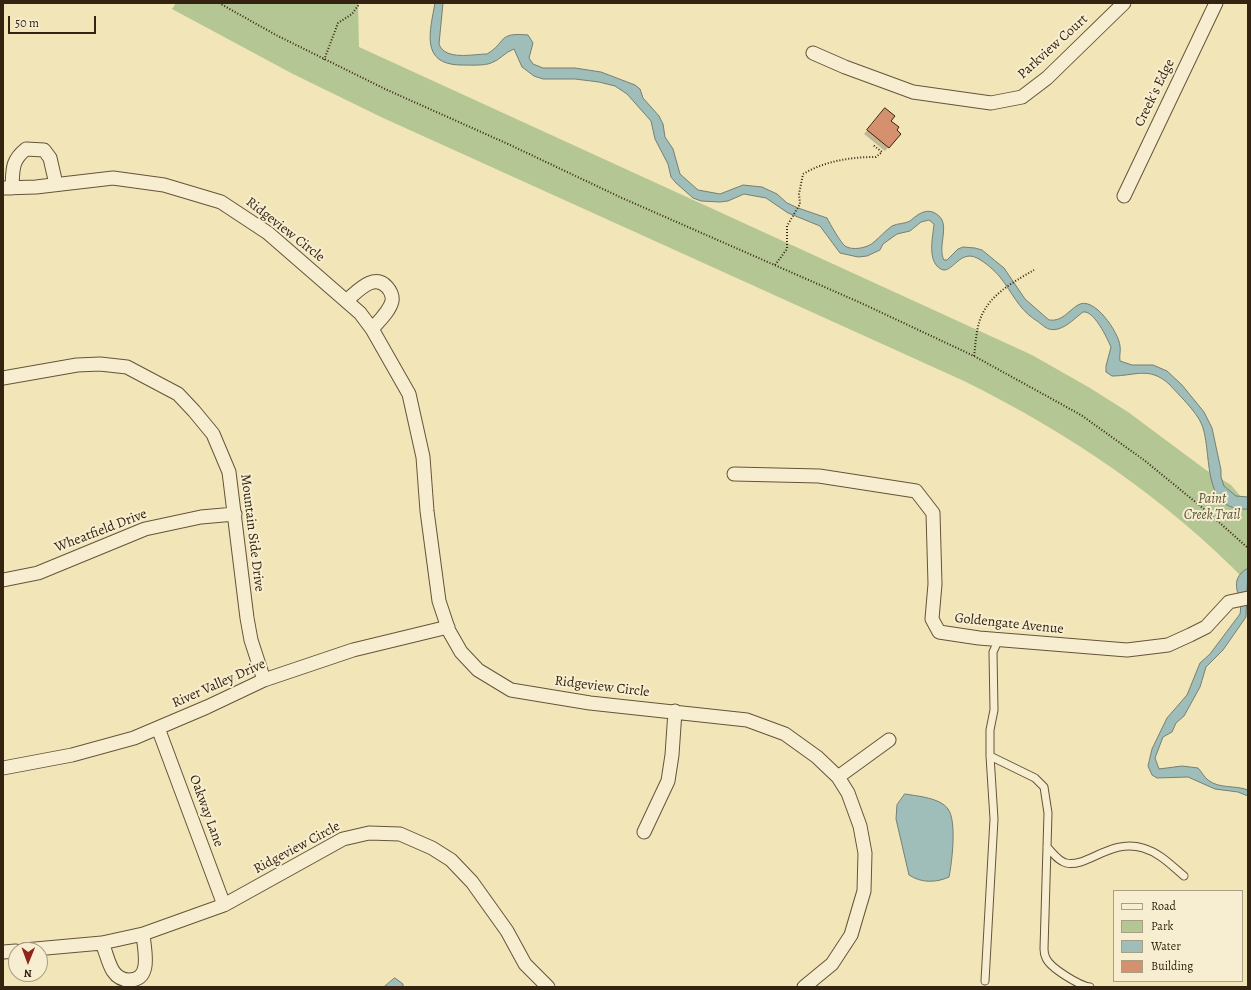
<!DOCTYPE html>
<style>
body{margin:0}
#map{position:relative;width:1251px;height:990px;overflow:hidden;background:#f2e5b8;font-family:Alegreya,serif}
canvas{display:block}
.frame{position:absolute;inset:0;border:4px solid #342310;pointer-events:none}
.legend{position:absolute;left:1113px;top:890px;width:130px;height:92px;box-sizing:border-box;background:#f7eed1;border:1px solid #a99d84;margin:0;padding:5px 7px;list-style:none;font-size:12px;color:#342310}
.legend li{display:flex;align-items:center;gap:8px;height:20px}
.legend b{width:20px;border:1px solid #a99d84}
.north{position:absolute;left:8px;top:942px;width:40px;height:40px;box-sizing:border-box;background:#f7eed1;border:1px solid #a99d84;border-radius:50%;rotate:181deg;font-size:11px;font-weight:700;line-height:16px;text-align:center;color:#342310}
.north::after{content:'';display:block;margin:auto;width:14px;height:18px;background:#8f2418;clip-path:polygon(50% 0,100% 100%,50% 72%,0 100%)}
.scale{position:absolute;left:8px;top:16px;width:88px;height:18px;box-sizing:border-box;border:2px solid #342310;border-top:0;padding-left:5px;font-size:12px;line-height:14px;white-space:nowrap;color:#342310;-webkit-text-stroke:3px #f7eed1;paint-order:stroke}
</style>
<div id="map">
<canvas width="1251" height="990"></canvas>
<div class="frame"></div>
<ul class="legend">
<li><b style="height:5px;background:#f7eed1"></b>Road</li>
<li><b style="height:11px;background:#b4c694"></b>Park</li>
<li><b style="height:11px;background:#9fbdb9"></b>Water</li>
<li><b style="height:11px;background:#d5906d"></b>Building</li>
</ul>
<div class="north">N</div>
<div class="scale">50 m</div>
</div>
<script>
const c = document.querySelector('canvas').getContext('2d');
c.lineJoin = 'round';
function fillPath(path, color) { c.fillStyle = color; c.fill(path, 'evenodd'); }
function trace(path, color, width, dash) { c.strokeStyle = color; c.lineWidth = width; c.lineCap = dash ? 'butt' : 'round'; c.setLineDash(dash || []); c.stroke(path); }
function drawText(font, color, halo, rows, align = 'center') {
  c.font = font + ' Alegreya,serif'; c.lineWidth = 4; c.setLineDash([]); c.textBaseline = 'middle'; c.strokeStyle = halo; c.fillStyle = color; for (const [text, x, y, turn = 0] of rows) {
    c.save(); c.translate(x, y); c.rotate((+turn || 0) * Math.PI / 180); c.textAlign = isNaN(turn) ? turn : align; if (halo) c.strokeText(text, 0, 0); c.fillText(text, 0, 0); c.restore();
  }
}
fillPath(new Path2D(`
 M176 3H358L359 47 1032 355 1090 388 1128 412 1206 470 1231 485 1248 505V583C1165 498 1071 434 964 381L381 117 293 74 172 9Z`), '#b4c694');
const water = new Path2D(`
 M435 3H443L439 44C445 61 473 54 487 54 507 42 497 32 528 35L533 43 529 58 533 64 543 68H575L601 72 635 85 640 89 643 98 659 116 663 124 665 137 673 149 680 174 698 190 720 194 743 185 762 187 777 194 787 203 798 208 827 218C830 224 841 243 845 246 852 251 868 248 874 242 880 237 885 231 892 226 898 223 905 224 910 221 918 214 928 206 939 216 950 226 937 247 944 260H947L958 249 963 247 975 248 982 250 1004 268 1025 299 1049 320C1062 322 1068 311 1078 305 1094 295 1119 333 1120 346 1121 351 1119 356 1120 361L1132 365H1153L1167 371 1182 385 1204 412 1212 428 1221 470V477L1224 486 1236 496 1248 497V509C1200 512 1213 454 1202 425 1197 412 1178 394 1169 384 1149 366 1135 376 1112 376L1106 372V366L1111 347C1107 338 1094 310 1083 312 1075 318 1068 326 1058 329 1046 332 1043 324 1034 319 1018 308 1012 292 1000 277 994 270 985 262 977 258 957 248 951 281 937 266 928 256 933 236 934 224L929 220 921 222 910 231 897 234 883 244 880 250 867 256 858 257 840 253 820 226 788 213 766 198 744 194 728 201 720 202 701 201 693 198 676 183 671 177 668 164 655 139 651 121 627 94 615 86 599 82 575 79H543L534 76 522 67 514 49C505 52 500 60 491 63 484 66 468 65 460 65 420 64 430 31 435 3Z
 M1248 568 1246 617 1223 650 1206 667 1200 687 1184 716 1176 723 1172 732 1163 737 1155 758 1159 769 1182 766 1198 768C1202 772 1204 777 1208 780 1219 789 1235 785 1248 790V796L1238 792 1215 789 1188 777 1157 778 1152 775 1148 766 1152 749 1167 718 1187 695 1200 663 1210 654 1240 614C1244 597 1225 581 1248 568Z
 M905 794C917 796 941 798 948 809 957 821 952 862 949 877 936 883 921 883 909 875L896 819 897 805Z
 M395 978 403 984V987H384Z`);
fillPath(water, '#9fbdb9');
trace(water, '#747f75', 1);
fillPath(new Path2D(`
 M882 113 900 134 885 151 864 134Z`), '#0003');
const building = new Path2D(`
 M885 108 895 116 891 121 899 127 897 130 901 134 889 148 867 130Z`);
fillPath(building, '#d5906d');
trace(building, '#342310', 1);
const lane = new Path2D(`
 M990 756 1035 778 1044 787 1048 813 1044 949C1044 952 1045 956 1046 958 1050 968 1080 986 1090 987
 M1047 847C1053 853 1058 861 1066 863 1087 868 1111 838 1143 848 1160 853 1171 865 1184 876
 M985 981 994 819 990 756V730L994 710 993 652 999 639`);
const street = new Path2D(`
 M813 53 845 67 913 92 991 103 1022 97 1047 78 1124 3
 M3 188 36 187 113 178 164 185 221 202 268 233 360 313 372 329 409 394 423 457 427 511 439 601 449 631 461 652 478 670 511 690 590 703 747 720 785 734 817 757 838 777 848 793 860 826 865 853 864 891 851 935 832 964 804 987
 M12 188C13 170 11 161 26 149L44 150 50 158 56 184
 M1124 196 1216 3
 M347 300C357 292 374 272 387 287 390 290 393 296 392 301 390 311 378 322 372 329
 M3 378 77 365 100 364 127 367 178 394 194 411 213 434 229 472 247 618 251 640 264 680
 M734 474 819 476 916 491 933 513 935 584 932 619 939 632 979 638 1127 650 1168 645 1190 635 1206 627 1229 602 1248 598
 M3 580 38 573 145 529 201 517 235 514
 M158 728 224 905
 M3 768 72 755 134 738 207 707 264 680 353 650 448 627
 M838 777 889 740
 M644 832 668 781 672 755 675 711
 M102 943C106 952 108 963 113 971 117 977 122 980 129 980 153 980 144 949 143 934
 M24 950 102 943 143 934 224 905 343 839 369 833 400 834 432 848 451 860 472 882 507 931 525 964 548 987
 M3 952 16 951`);
trace(lane, '#64543a', 9);
trace(street, '#64543a', 15);
trace(new Path2D(`
 M219 3 276 35 385 89 508 144 622 198 861 303 974 356 1081 415 1144 460 1204 509 1248 548
 M324 60 338 23 352 14 360 3
 M775 265 787 249V226L800 204 799 194 803 174C825 161 851 157 876 157L882 152 873 145
 M974 356C976 342 976 324 984 311 994 292 1017 280 1034 270`), '#342310', 2, [1, 2]);
trace(lane, '#f7eed1', 7);
trace(street, '#f7eed1', 13);
drawText('14px', '#342310', '#f7eed1', [
 ["Parkview Court",1053,47,-42],
 ["Creek's Edge",1155,93,-64],
 ["Ridgeview Circle",285,230,38],
 ["Wheatfield Drive",101,531,-21],
 ["Mountain Side Drive",252,533,83],
 ["Goldengate Avenue",1009,624,6],
 ["River Valley Drive",219,684,-24],
 ["Ridgeview Circle",602,687,7],
 ["Oakway Lane",206,811,70],
 ["Ridgeview Circle",297,848,-28]
]);
drawText('italic 14px', '#5a5438', '#f7eed1', [
 ["Paint",1212,500],
 ["Creek Trail",1212,516]
]);
</script>
